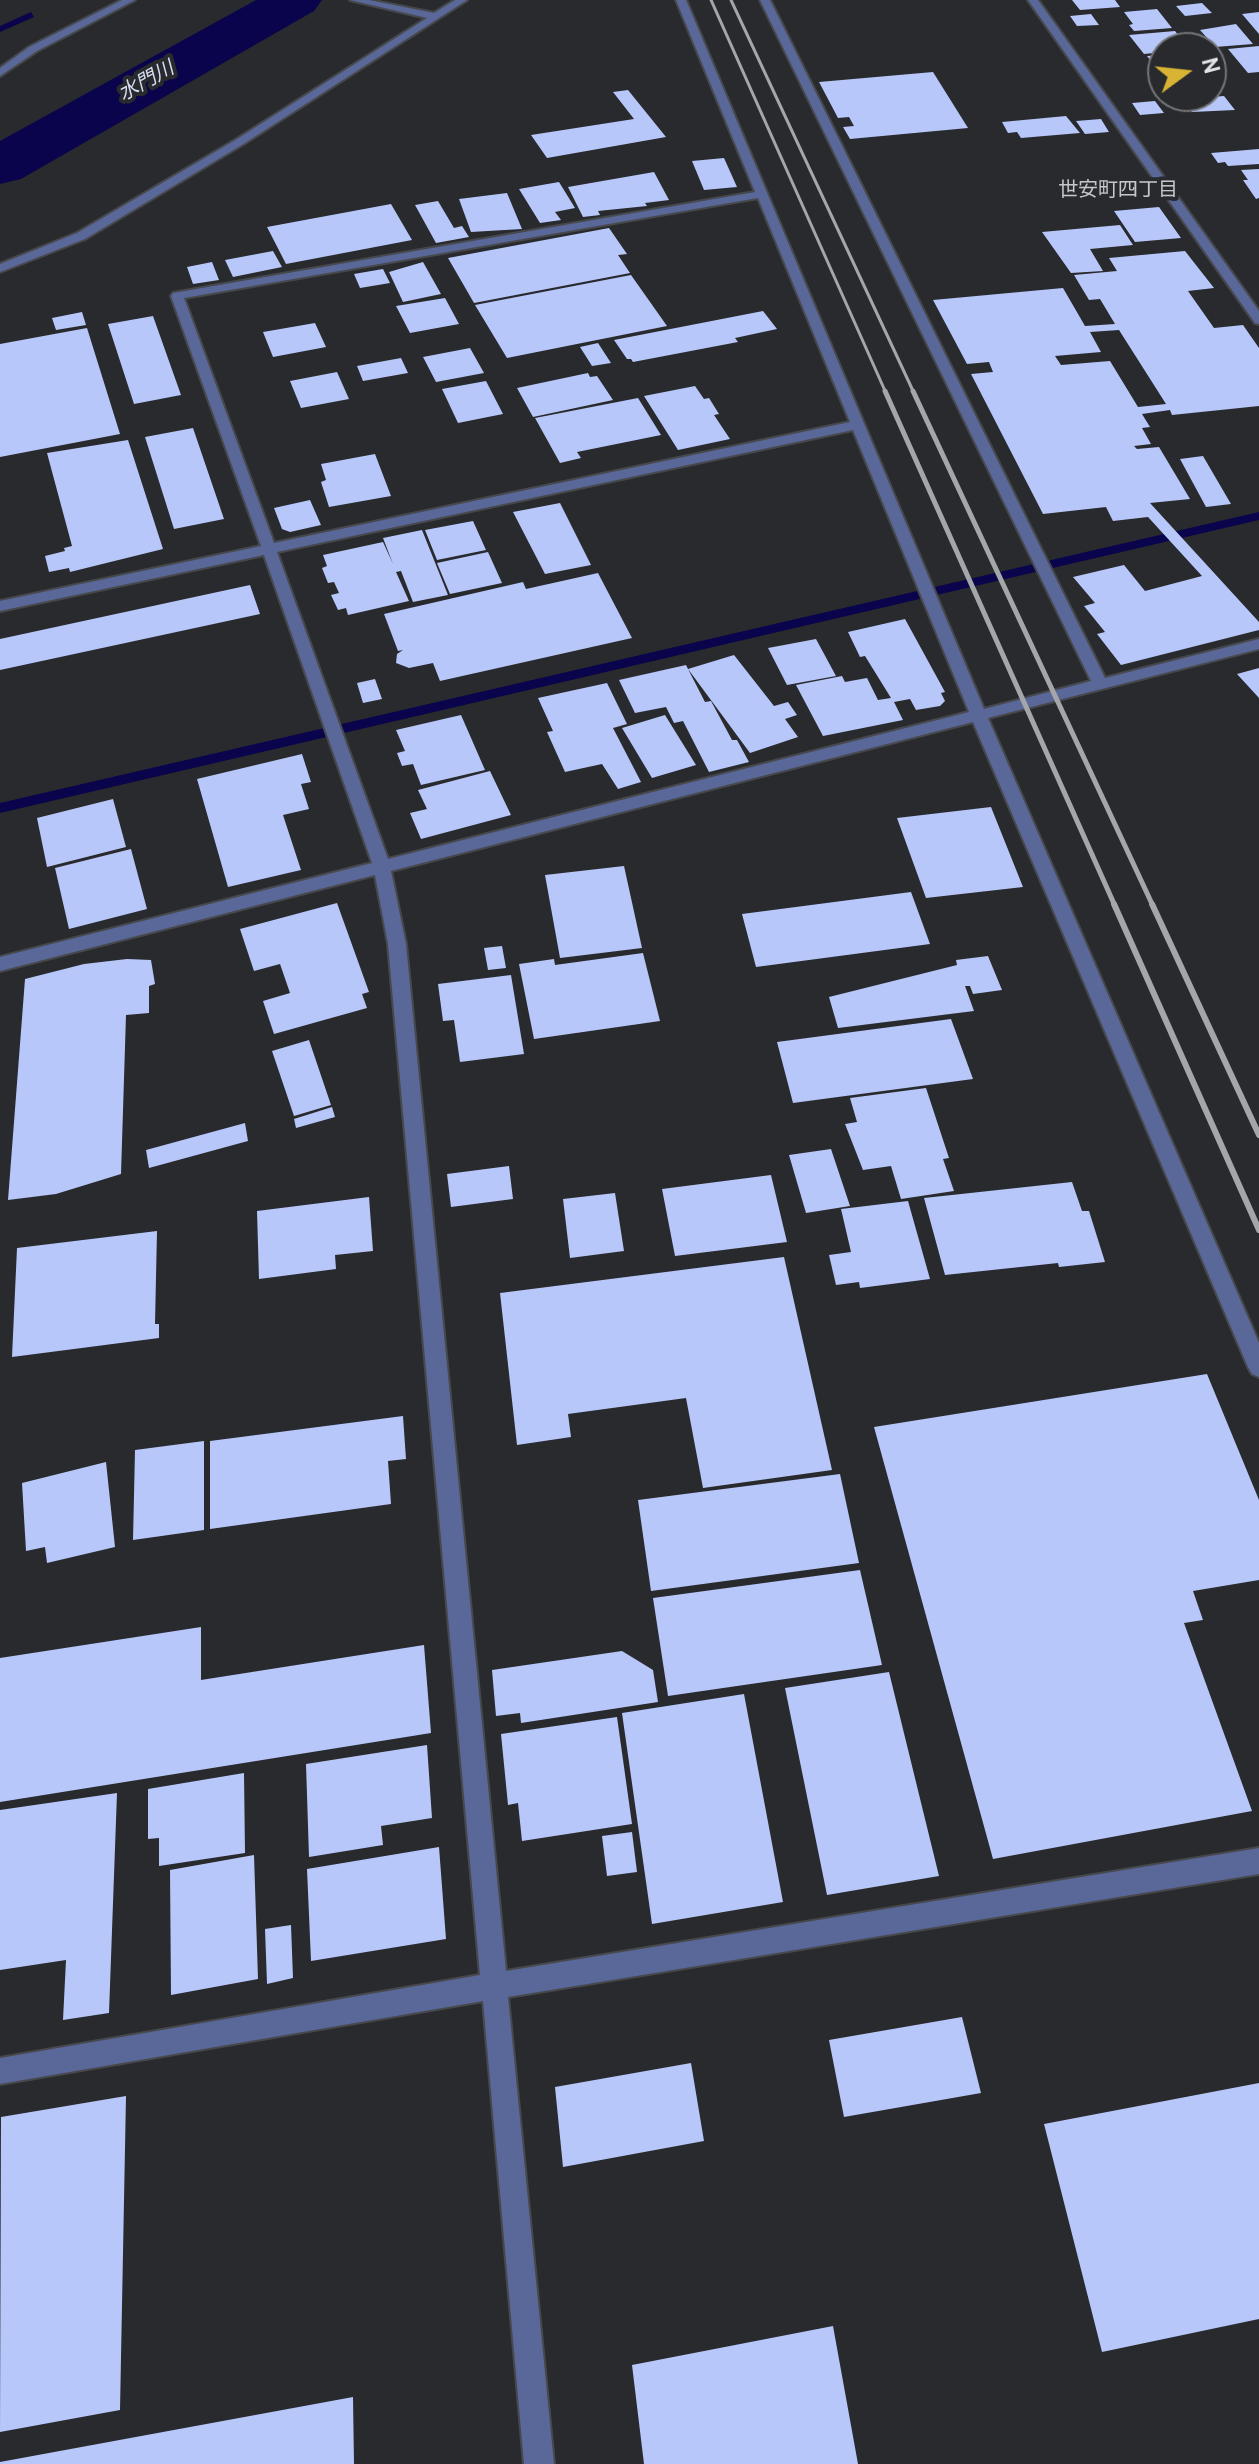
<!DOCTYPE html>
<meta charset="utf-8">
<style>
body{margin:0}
#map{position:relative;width:1259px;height:2464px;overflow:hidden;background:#282a2d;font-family:Overpass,sans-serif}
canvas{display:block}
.north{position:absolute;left:1147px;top:32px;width:80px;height:80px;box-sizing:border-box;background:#282a2d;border:2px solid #737477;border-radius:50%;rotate:75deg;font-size:22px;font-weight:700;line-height:32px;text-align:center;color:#e3e4e7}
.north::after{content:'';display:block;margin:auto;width:28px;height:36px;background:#d9b334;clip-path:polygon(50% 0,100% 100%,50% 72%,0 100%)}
</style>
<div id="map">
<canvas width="1259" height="2464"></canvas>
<div class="north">N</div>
</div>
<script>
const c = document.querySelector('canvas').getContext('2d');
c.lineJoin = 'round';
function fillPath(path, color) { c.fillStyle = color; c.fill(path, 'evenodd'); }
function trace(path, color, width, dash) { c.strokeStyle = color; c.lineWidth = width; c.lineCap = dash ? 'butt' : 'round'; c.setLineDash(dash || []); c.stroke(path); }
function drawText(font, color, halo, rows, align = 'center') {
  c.font = font + ' Overpass,"Noto Sans JP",sans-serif'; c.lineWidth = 8; c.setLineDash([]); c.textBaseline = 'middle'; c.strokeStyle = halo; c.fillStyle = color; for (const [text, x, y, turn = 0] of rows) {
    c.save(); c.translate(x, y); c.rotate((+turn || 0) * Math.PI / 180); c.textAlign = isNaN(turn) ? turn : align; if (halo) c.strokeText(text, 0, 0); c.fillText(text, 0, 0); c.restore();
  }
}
fillPath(new Path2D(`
 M31 12 34 17 0 32V26Z
 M1259 512V520L0 813V803Z`), '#0a044c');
fillPath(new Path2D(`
 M256 0H322L314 11 21 179 0 184V141Z`), '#0a044c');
fillPath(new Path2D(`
 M1072 0H1115L1120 7 1080 10Z
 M1202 3 1212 13 1185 16 1176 6Z
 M1157 9 1172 28 1134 31 1129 25 1133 24 1124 12Z
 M1259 12V34L1242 14Z
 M1091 14 1099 25 1077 26 1070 16Z
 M1236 24 1253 44 1215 47 1200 30Z
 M1175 31 1189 48H1163V52L1144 54 1129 35Z
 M1259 46V72L1248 73 1228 49Z
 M1163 55V76L1147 56Z
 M933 72 968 128 850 139 843 127 854 126 849 117 838 118 819 82Z
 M628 90 666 137 547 158 531 135 634 119 613 92Z
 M1224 96 1235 110 1192 112 1188 106 1176 107 1171 100Z
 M1155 101 1164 113 1140 115 1132 103Z
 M1066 116 1080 133 1021 138 1017 132 1008 133 1002 122Z
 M1101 119 1109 132 1085 134 1076 121Z
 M1259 149V164L1228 166 1225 162 1218 163 1211 153Z
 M724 158 737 187 704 190 692 161Z
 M1259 169V198L1256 199 1243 180H1248L1241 170Z
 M654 172 669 200 645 203 647 206 598 211 600 215 583 217 568 187Z
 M559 182 575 208 555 212 561 220 540 223 519 189Z
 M507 193 522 229 471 232 459 199Z
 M438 201 454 228 462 226 469 237 436 243 415 205Z
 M391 204 412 240 286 264 267 227Z
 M1159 207 1181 238 1135 242 1114 211Z
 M1120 225 1133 245 1090 249 1103 271 1071 273 1042 232Z
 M609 228 627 254 618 255 630 273 474 303 448 258Z
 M273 251 282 267 233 277 225 260Z
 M1185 251 1214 288 1188 291 1214 328 1243 325 1259 348V406L1172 415 1170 410 1142 414 1150 427 1142 428 1151 444 1134 446 1137 449 1159 447 1190 499 1150 503 1259 622V630L1121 665 1097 634 1105 632 1084 606 1095 603 1073 577 1124 565 1145 591 1202 576 1148 517 1113 521 1106 507 1043 514 971 374 993 372 989 362 967 364 933 300 1063 288 1085 326 1115 324 1100 299 1089 300 1074 275 1117 271 1109 258ZM1119 330 1166 404 1138 407 1110 361 1061 365 1055 356 1101 352 1090 332Z
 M212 262 219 280 193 284 187 267Z
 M423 262 441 294 403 302 389 272Z
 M383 269 390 283 360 288 354 274Z
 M631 275 667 326 507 358 475 305Z
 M445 298 459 324 410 333 396 306Z
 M763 311 777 329 735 338 738 342 633 362 631 359H627L614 340Z
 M82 312 86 325 56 330 52 318Z
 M153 316 181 395 134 404 108 324Z
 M315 323 326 347 273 357 263 332Z
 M87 328 120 434 0 457V344Z
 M598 343 611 363 592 366 580 347Z
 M470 348 484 373 436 382 423 357Z
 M401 358 408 373 363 381 357 366Z
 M337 372 349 399 301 408 290 381Z
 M588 373 590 377 597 376 613 400 533 417 517 388Z
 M486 381 503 414 458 423 442 389Z
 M695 386 704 399 709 398 719 414 714 415 730 439 678 450 644 396Z
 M638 398 661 435 577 452 581 458 560 463 535 418Z
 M193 428 224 519 174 529 145 437Z
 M128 440 163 549 70 572 69 568 49 572 45 556 65 551 64 548 72 546 47 453Z
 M375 454 391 496 329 507 321 482 326 480 321 464Z
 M1203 456 1231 504 1206 507 1180 459Z
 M310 500 321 525 290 532 282 529 274 508Z
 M560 503 591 565 545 574 513 512Z
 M473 521 486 550 437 560 425 530Z
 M422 530 448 595 413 602 401 571 396 572 409 601 348 615 346 608 338 610 331 595 339 593 334 582 328 583 322 568 327 566 323 555 383 542 393 564 383 538Z
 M488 552 502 583 450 594 437 563Z
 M598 573 632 638 440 681 433 663 409 668 396 663 397 654 403 650 398 651 384 614 523 582 526 589Z
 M250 585 260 614 0 670V639Z
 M905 619 945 692 941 693 945 701 940 706 916 710 910 699 894 702 903 720 823 736 796 685 842 676 845 682 867 678 878 700 891 698 865 656 860 657 848 632Z
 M816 639 836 676 787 685 768 648Z
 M734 655 774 706 788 702 797 715 785 719 798 737 750 753 688 669 705 702 711 701 732 740H737L749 762 709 772 683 721 674 723 666 707 635 713 619 680 686 665 688 669Z
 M1259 668V698L1237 674Z
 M375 679 382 699 363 703 357 683Z
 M607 683 627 724 613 728 641 782 618 789 602 764 565 772 547 732 553 731 538 698Z
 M461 715 485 770 421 785 413 764 402 766 397 753 405 751 396 730Z
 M665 715 696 765 652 778 622 728Z
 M302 754 311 782 301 784 309 809 283 815 301 870 228 887 197 779Z
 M490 771 511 815 421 839 410 813 427 809 418 790Z
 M113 799 126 847 47 867 37 818Z
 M991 807 1023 887 926 898 897 818Z
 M131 849 147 909 69 929 55 868Z
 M624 866 642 948 560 958 545 875Z
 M911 892 930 944 756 967 742 914Z
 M337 903 369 992 362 994 367 1008 274 1034 263 1001 290 993 280 964 254 971 240 929Z
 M502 946 506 968 488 970 484 948Z
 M643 953 660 1021 534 1039 519 964 554 959 555 965Z
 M988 956 1002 990 973 994 970 986H965L974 1011 838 1028 829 997 957 965 956 960Z
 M127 959 151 960 155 984 149 986V1013L126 1015 121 1174 56 1194 8 1200 25 979 84 964Z
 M511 975 524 1054 460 1062 454 1020 443 1021 438 984Z
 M951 1019 973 1079 793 1103 777 1042Z
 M309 1040 331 1105 294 1116 272 1051Z
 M926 1088 949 1158 943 1159 954 1191 901 1199 891 1166 863 1170 845 1124 857 1122 850 1098Z
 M332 1107 335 1117 296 1128 294 1119Z
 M245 1123 248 1141 149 1168 146 1150Z
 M831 1149 850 1206 806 1213 789 1155Z
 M509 1166 513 1199 451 1207 447 1174Z
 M771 1175 787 1242 675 1256 662 1189Z
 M1072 1182 1082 1211H1089L1105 1262 1059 1267 1058 1263 945 1275 924 1198Z
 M615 1193 624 1251 570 1258 563 1199Z
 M369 1197 373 1251 335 1255 336 1269 259 1279 257 1211Z
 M908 1201 930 1279 860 1288 859 1282 836 1285 829 1255 851 1252 841 1209Z
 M157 1231 155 1324H159V1338L12 1357 17 1248Z
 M784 1257 832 1470 703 1488 686 1398 568 1414 571 1437 517 1445 500 1293Z
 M1207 1374 1259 1500V1580L1193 1591 1203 1620 1184 1623 1252 1811 993 1859 874 1427Z
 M403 1416 406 1459 388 1461 391 1504 210 1529V1441Z
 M204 1441V1530L133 1540 135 1450Z
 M106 1462 115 1547 47 1563 45 1547 26 1551 22 1483Z
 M840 1474 859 1563 651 1591 638 1500Z
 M860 1570 882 1665 668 1696 653 1598Z
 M201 1627V1680L424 1645 431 1733 0 1802V1658Z
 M622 1651 653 1670 658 1702 521 1723 520 1713 496 1716 492 1670Z
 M889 1672 939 1876 827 1895 785 1688Z
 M744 1694 783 1902 652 1924 622 1713Z
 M617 1717 632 1824 522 1841 518 1803 508 1805 501 1734Z
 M427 1745 432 1818 381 1826 383 1845 309 1857 306 1764Z
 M244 1773 245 1853 159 1866V1838L148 1839V1789Z
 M117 1793 109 2013 63 2020 66 1960 0 1970V1810Z
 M632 1832 637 1872 607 1876 602 1836Z
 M439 1847 446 1939 311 1961 307 1869Z
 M254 1855 258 1979 171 1995 170 1870Z
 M291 1925 293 1978 267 1984 265 1929Z
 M962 2017 981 2093 844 2117 829 2040Z
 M691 2063 704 2141 563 2167 555 2087Z
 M1259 2083V2319L1102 2352 1044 2124Z
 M126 2096 120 2410 0 2432 1 2117Z
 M833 2326 858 2464H644L632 2365Z
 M353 2397 354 2464H0V2462Z`), '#b8c7fa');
const minor = new Path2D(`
 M122 0H135L37 51 0 76V68L29 47Z
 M350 0H369L434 13 455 0H467L245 143 85 239 0 272V264L77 233 237 139 427 18Z
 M676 0H686L984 709 1091 681 760 0H770L1105 678 1259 639V649L988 718 1259 1343V1377L1252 1374 1248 1367 973 722 391 871 406 944 506 1971 1259 1848V1874L508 1997 554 2464H524L483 2001 0 2084V2058L480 1975 388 944 375 875 0 971V957L372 863 264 555 0 611V601L261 546 171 296 173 293 755 192ZM758 198 850 422 274 543 184 298ZM853 430 969 712 388 859 277 552Z
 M1028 0H1038L1259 311V324L1255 323Z`);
trace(minor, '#46484b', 4);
fillPath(minor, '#596799');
trace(new Path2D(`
 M711 0 886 393
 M731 0 914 393`), '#a4a6a9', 3);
trace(new Path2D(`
 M885 391 1115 906
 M913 391 1153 906`), '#a4a6a9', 5);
trace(new Path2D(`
 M1114 904 1259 1230
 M1152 904 1259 1135`), '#a4a6a9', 6);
drawText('italic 20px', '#d6dcf2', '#282a2d', [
 ["水門川",147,83,-29]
]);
drawText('20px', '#c6c7cc', '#282a2d', [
 ["世安町四丁目",1118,192]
]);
</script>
